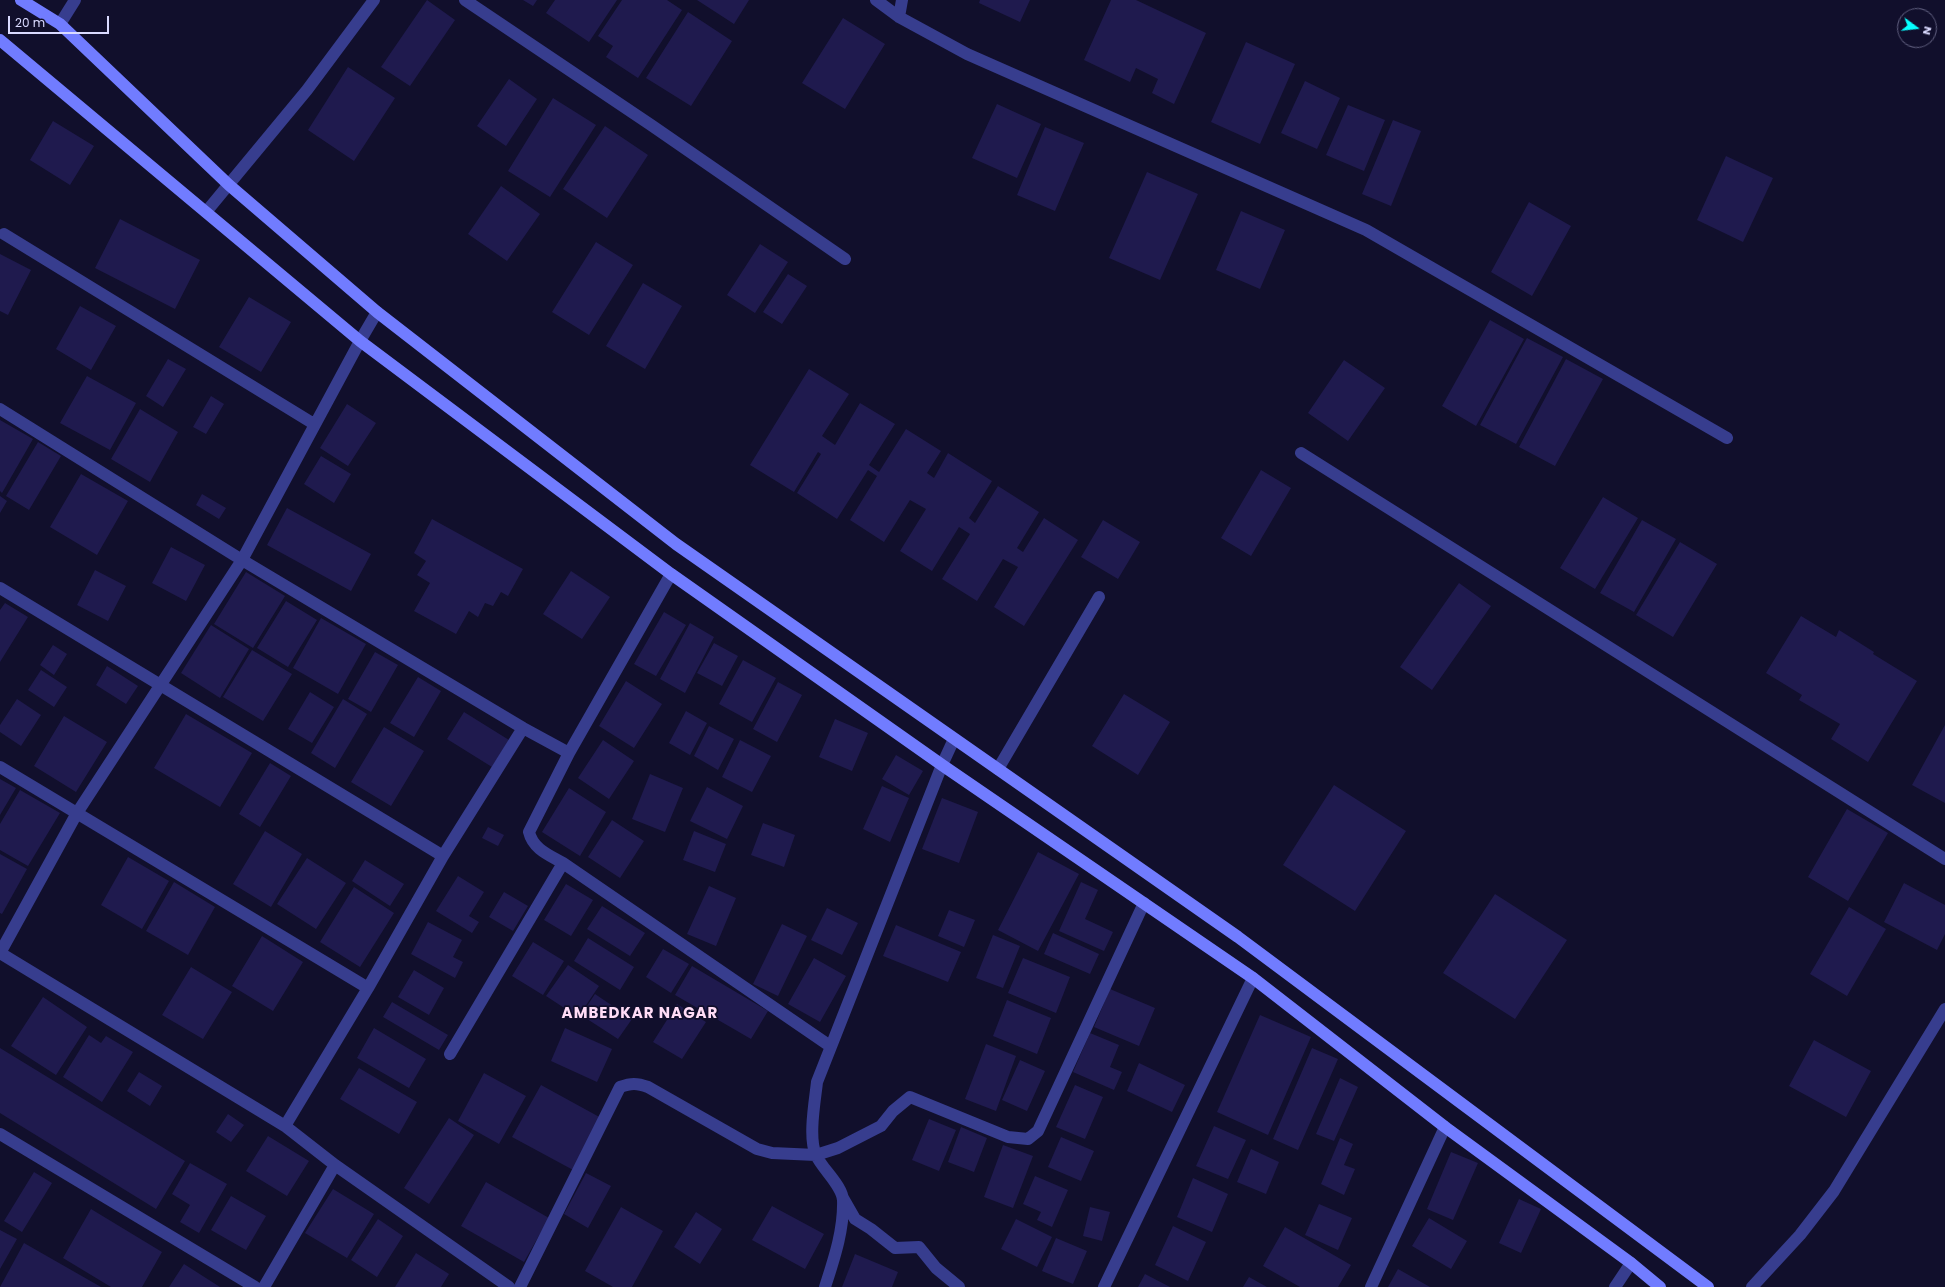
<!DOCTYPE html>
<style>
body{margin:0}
#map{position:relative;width:1945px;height:1287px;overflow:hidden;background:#110f2c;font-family:Poppins,sans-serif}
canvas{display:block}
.north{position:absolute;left:1897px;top:8px;width:40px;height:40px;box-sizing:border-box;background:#110f2c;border:1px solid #616080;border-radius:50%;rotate:105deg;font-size:11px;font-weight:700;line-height:16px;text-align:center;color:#dadaff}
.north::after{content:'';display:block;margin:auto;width:14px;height:18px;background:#06fffe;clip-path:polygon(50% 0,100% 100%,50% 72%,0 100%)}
.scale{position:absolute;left:8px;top:16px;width:101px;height:18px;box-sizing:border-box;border:2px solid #dadaff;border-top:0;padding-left:5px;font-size:12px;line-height:14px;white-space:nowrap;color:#dadaff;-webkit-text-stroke:3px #110f2c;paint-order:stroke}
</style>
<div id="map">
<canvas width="1945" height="1287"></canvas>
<div class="north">N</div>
<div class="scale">20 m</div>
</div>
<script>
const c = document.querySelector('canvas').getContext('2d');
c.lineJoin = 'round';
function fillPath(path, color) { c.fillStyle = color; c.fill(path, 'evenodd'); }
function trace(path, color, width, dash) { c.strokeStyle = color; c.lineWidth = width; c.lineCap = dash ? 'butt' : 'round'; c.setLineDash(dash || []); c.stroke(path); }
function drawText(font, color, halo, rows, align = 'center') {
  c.font = font + ' Poppins,sans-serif'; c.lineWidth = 3.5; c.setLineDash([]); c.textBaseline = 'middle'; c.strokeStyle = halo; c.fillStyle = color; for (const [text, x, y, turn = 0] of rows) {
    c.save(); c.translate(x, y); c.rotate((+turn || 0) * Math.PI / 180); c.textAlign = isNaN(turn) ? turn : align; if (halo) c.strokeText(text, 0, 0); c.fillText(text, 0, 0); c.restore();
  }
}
fillPath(new Path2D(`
 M427 0 455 20 410 86 381 67Z
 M523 0H537L533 6Z
 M555 0H617L589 42 546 13Z
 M622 0H667L682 10 638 78 606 57 613 46 598 36Z
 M697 0H749L734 24Z
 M980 0H1030L1020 22 979 3Z
 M1111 0H1136L1206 33 1174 104 1152 93 1158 79 1136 68 1130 82 1084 60Z
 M688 12 732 41 691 106 646 78Z
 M843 18 885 44 845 109 802 83Z
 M1246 42 1295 64 1260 144 1211 122Z
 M348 67 395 98 354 161 308 130Z
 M509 79 537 99 506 146 477 126Z
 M1305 81 1340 98 1317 149 1281 133Z
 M553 98 596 125 550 197 508 171Z
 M997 104 1041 124 1017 178 972 158Z
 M1348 105 1385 120 1364 171 1326 155Z
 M1393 120 1421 131 1391 206 1362 194Z
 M53 121 94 146 70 185 30 160Z
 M605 126 648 155 607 218 563 189Z
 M1045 127 1084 143 1055 211 1017 195Z
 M1726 156 1773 178 1743 242 1697 220Z
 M1147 172 1198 194 1160 280 1109 258Z
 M501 186 540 214 507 261 468 234Z
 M1529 202 1571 226 1532 296 1491 272Z
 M1241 211 1285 230 1260 289 1216 270Z
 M120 219 200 260 175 309 95 268Z
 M596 242 633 265 589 335 552 312Z
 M760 244 788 262 755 313 727 295Z
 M0 254 31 270 8 315 0 311Z
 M788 274 807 286 782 324 763 312Z
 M643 283 682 306 645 369 606 346Z
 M249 297 291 322 261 372 219 347Z
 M80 306 116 326 91 370 56 349Z
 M1490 320 1524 339 1476 426 1442 406Z
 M1527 338 1563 357 1516 444 1480 425Z
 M168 359 186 369 163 407 146 396Z
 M1566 359 1603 379 1555 466 1519 447Z
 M1344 360 1385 388 1348 441 1308 413Z
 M809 369 849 394 822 436 835 445 860 403 895 424 869 465 879 472 906 429 941 451 927 473 934 478 948 453 992 481 969 518 975 523 998 486 1039 512 1017 548 1023 552 1044 518 1078 540 1024 626 994 607 1018 567 1003 559 977 601 942 579 970 534 959 527 932 571 900 551 926 509 910 500 884 542 850 520 877 476 868 470 837 519 797 493 821 454 818 452 794 492 750 465Z
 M87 376 136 403 110 450 60 423Z
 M211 396 224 404 206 434 193 427Z
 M347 404 376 423 348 466 320 448Z
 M140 409 178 432 150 482 111 459Z
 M0 420 33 439 2 493 0 491Z
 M38 442 61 456 29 510 6 496Z
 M321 456 351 474 334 503 304 484Z
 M1261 470 1291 488 1251 556 1221 538Z
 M81 474 128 501 97 555 50 527Z
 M202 494 226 508 219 519 196 505Z
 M0 496 7 501 0 513Z
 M1603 497 1638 518 1595 589 1560 568Z
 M287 508 371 554 351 591 267 545Z
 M432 519 523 569 508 596 501 592 493 606 485 603 478 617 469 611 456 634 414 611 430 583 417 575 426 561 414 553Z
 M1103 520 1140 542 1118 579 1081 557Z
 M1642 520 1676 539 1634 612 1600 593Z
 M1680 542 1717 564 1673 637 1636 615Z
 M171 547 205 565 186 601 152 583Z
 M95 570 126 586 108 621 77 605Z
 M571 571 610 597 582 639 543 614Z
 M246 572 285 596 253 648 214 624Z
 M1459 583 1491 606 1432 690 1400 667Z
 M286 601 317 620 288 667 257 648Z
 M5 603 28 617 0 662V610Z
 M664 612 686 625 656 676 634 664Z
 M1801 616 1836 637 1839 630 1874 652 1873 654 1917 681 1868 762 1831 739 1840 724 1799 700 1802 695 1766 673Z
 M321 618 366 644 338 694 293 668Z
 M690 623 714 637 685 693 660 679Z
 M211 625 249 649 220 698 181 673Z
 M714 643 738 656 722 686 697 673Z
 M53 645 67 654 54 675 40 665Z
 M252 650 292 674 263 721 223 697Z
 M375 652 398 665 371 712 348 699Z
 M743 660 776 678 752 722 719 704Z
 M107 666 138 686 126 704 96 685Z
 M41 670 67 687 54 707 28 690Z
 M418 677 441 691 414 737 390 723Z
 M626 681 662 704 634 748 599 726Z
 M778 682 802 695 777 742 753 729Z
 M310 692 334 707 312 743 288 729Z
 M1124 694 1170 722 1138 775 1092 746Z
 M17 699 41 715 21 746 0 732V725Z
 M343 699 367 714 335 768 311 753Z
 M686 711 707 723 690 755 669 743Z
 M464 712 509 740 492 767 447 739Z
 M186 714 252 753 220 807 154 768Z
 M64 716 107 742 76 792 34 766Z
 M835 719 868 733 852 771 819 757Z
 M1945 725V803L1912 785Z
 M709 726 734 739 718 770 694 756Z
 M384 727 424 751 391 806 351 782Z
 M603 740 634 761 609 799 578 778Z
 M740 740 771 756 752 792 722 777Z
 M896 755 923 771 909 795 882 779Z
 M270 763 291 776 260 827 239 814Z
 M650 774 683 788 665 832 632 819Z
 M0 779 16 788 0 815Z
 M1334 785 1406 831 1355 911 1283 865Z
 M882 786 909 798 890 842 863 829Z
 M707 787 743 806 727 839 690 821Z
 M569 788 606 812 580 856 542 832Z
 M20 790 60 813 28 866 0 850V824Z
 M942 798 978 812 959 863 922 849Z
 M1847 809 1888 833 1848 901 1808 877Z
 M612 820 644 841 620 878 588 857Z
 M763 823 795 835 784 867 751 855Z
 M488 827 504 835 498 846 482 838Z
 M265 831 302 854 271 907 233 884Z
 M694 831 726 844 715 872 683 860Z
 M1038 852 1079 874 1038 951 998 930Z
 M0 854 27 869 2 914 0 913Z
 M128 857 169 881 142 929 101 905Z
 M307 858 346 883 316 929 277 904Z
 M365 860 404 884 390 906 352 881Z
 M458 876 484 892 469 916 479 922 472 933 436 911Z
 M174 882 215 907 188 955 146 931Z
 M1081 882 1098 890 1085 919 1113 932 1104 951 1059 931Z
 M1904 883 1945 905V934L1937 950 1884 922Z
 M566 884 593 900 571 936 544 920Z
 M709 886 736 898 716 946 687 934Z
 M354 887 394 913 360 967 320 942Z
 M504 892 528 906 513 931 489 917Z
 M1495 894 1567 940 1515 1019 1443 973Z
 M602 906 645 933 630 956 587 929Z
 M1849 907 1886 929 1847 996 1810 974Z
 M827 908 858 923 842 955 811 940Z
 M949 910 975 920 964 947 938 936Z
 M428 922 462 940 453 957 463 962 455 978 411 954Z
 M782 924 807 936 778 996 753 984Z
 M896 925 961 952 948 982 883 956Z
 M1053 933 1099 954 1090 974 1044 954Z
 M993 935 1020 946 1003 988 976 978Z
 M262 936 303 962 273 1011 232 986Z
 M588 938 634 967 620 990 574 961Z
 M533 942 564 961 543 995 512 976Z
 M663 949 689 964 671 993 646 977Z
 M814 958 846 976 820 1022 788 1004Z
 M1023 958 1070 977 1056 1013 1008 993Z
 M568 965 599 986 578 1017 546 996Z
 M692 966 768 1011 751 1039 675 995Z
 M191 967 232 992 203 1039 162 1015Z
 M414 970 444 988 429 1015 398 997Z
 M1110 989 1155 1008 1139 1046 1094 1027Z
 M595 994 632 1019 618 1039 581 1015Z
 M43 997 87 1027 56 1075 11 1046Z
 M1007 1000 1051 1018 1037 1054 993 1036Z
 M392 1002 448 1035 439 1050 383 1017Z
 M677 1004 706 1022 682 1059 653 1042Z
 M1260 1015 1311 1037 1268 1135 1217 1112Z
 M374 1028 426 1059 409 1088 357 1058Z
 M565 1028 612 1049 597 1082 551 1061Z
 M1090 1033 1119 1045 1110 1067 1122 1072 1114 1090 1073 1072Z
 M89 1035 101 1043 106 1036 133 1052 102 1102 63 1077Z
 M1814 1040 1871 1071 1846 1117 1789 1086Z
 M986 1044 1016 1056 996 1111 965 1099Z
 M0 1048 185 1161 156 1209 0 1113Z
 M1312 1048 1338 1059 1298 1150 1273 1139Z
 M1020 1060 1045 1071 1027 1111 1002 1100Z
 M1139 1063 1185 1085 1172 1112 1127 1091Z
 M359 1068 417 1102 399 1134 340 1099Z
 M139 1072 162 1086 150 1106 127 1091Z
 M484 1073 526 1096 499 1144 458 1121Z
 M1340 1078 1358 1087 1334 1141 1316 1134Z
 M541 1085 603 1119 575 1171 512 1137Z
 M1075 1085 1103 1097 1085 1139 1056 1127Z
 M228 1114 244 1125 231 1142 216 1132Z
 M449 1118 474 1135 429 1204 404 1188Z
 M929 1119 956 1130 939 1171 912 1160Z
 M1214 1126 1246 1140 1228 1179 1196 1166Z
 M961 1127 987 1138 974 1172 948 1162Z
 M268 1136 309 1161 287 1196 246 1171Z
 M1061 1137 1094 1151 1081 1181 1048 1167Z
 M1340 1138 1353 1144 1344 1165 1355 1169 1344 1195 1321 1184Z
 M1003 1145 1033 1156 1013 1208 984 1197Z
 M1251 1149 1279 1162 1266 1194 1237 1182Z
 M1451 1152 1478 1163 1453 1220 1427 1209Z
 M190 1163 227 1184 199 1233 180 1222 190 1205 172 1194Z
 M34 1172 52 1183 22 1232 4 1221Z
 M586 1173 611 1186 588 1228 564 1214Z
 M1035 1176 1068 1190 1052 1227 1037 1220 1041 1212 1023 1204Z
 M1193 1178 1228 1194 1212 1232 1177 1217Z
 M486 1182 549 1218 524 1262 461 1226Z
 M333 1189 374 1214 347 1258 305 1233Z
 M231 1196 266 1216 246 1250 211 1230Z
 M1519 1199 1541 1209 1521 1253 1499 1243Z
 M1319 1204 1352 1218 1338 1250 1305 1235Z
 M772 1206 824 1234 805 1269 752 1240Z
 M621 1207 663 1231 632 1287H613L585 1271Z
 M1090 1207 1110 1212 1102 1241 1083 1236Z
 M91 1209 162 1252 142 1287H111L63 1258Z
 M696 1212 722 1229 700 1264 674 1247Z
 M1429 1218 1467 1241 1451 1269 1412 1246Z
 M378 1219 403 1236 377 1277 351 1260Z
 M1016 1219 1052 1237 1037 1267 1001 1249Z
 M1173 1226 1206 1242 1188 1281 1155 1265Z
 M1285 1227 1351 1265 1338 1287H1300L1263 1266Z
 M0 1230 17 1239 0 1269Z
 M1056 1238 1087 1251 1073 1284 1042 1271Z
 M24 1243 101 1287H0Z
 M416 1253 449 1274 441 1287H395Z
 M855 1254 898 1272 892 1287H842Z
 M184 1264 220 1287H169Z
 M1398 1269 1430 1287H1388Z
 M1145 1274 1170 1287H1138Z
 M1249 1277 1267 1287H1243Z`), '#1f1a4e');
trace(new Path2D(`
 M998 769 1099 597`), '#373d8e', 12);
trace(new Path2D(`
 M465 0 651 125 845 259
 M876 0 899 17 967 54 1366 230 1727 438
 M899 17 902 0
 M60 24 75 0
 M206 212 307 90 374 0
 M4 234 314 424
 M0 409 242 560 523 728 569 753
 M1301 453 1945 859
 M671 574 569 753 529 832C533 849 549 855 563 863L830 1046
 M0 588 443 856
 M0 767 368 988
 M0 953 77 813 242 560 360 341 377 312
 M0 953 285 1126 335 1165 509 1287
 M450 1054 563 863
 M285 1126 368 988 443 856 523 728
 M0 1134 255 1287
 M843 1198 855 1219 871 1229 895 1248 919 1247 936 1268 959 1287
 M264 1287 335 1165
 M520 1287 620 1087C631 1083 637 1083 648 1087L757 1149 772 1153 816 1155 838 1148 881 1126 893 1111 910 1097 1008 1137 1028 1139 1038 1131 1144 903
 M825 1287C834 1259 844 1230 843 1200 842 1185 822 1169 816 1155 808 1138 815 1101 817 1082L942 765 954 739
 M1104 1287 1253 978
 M1371 1287 1445 1127
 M1615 1287 1631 1263
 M1752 1287 1800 1235 1834 1191 1945 1009`), '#373d8e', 12);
trace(new Path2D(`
 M21 0 60 24 229 185 377 312 676 544 1238 937 1708 1287
 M0 40 360 341 671 574 942 765 1253 978 1445 1127 1631 1263 1660 1287`), '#717cff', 12);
c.letterSpacing = '1px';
drawText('bold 15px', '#ffdcf6', '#110f2c', [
 ["AMBEDKAR NAGAR",640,1014]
]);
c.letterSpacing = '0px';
</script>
